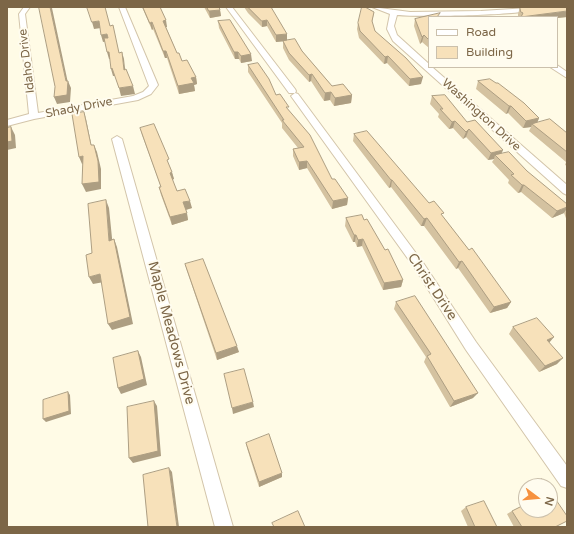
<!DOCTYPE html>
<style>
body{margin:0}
#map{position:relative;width:574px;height:534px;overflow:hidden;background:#fffbe6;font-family:"Varela Round",sans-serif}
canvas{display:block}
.frame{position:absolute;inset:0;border:8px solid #7c6647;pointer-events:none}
.legend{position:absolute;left:428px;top:16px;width:130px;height:52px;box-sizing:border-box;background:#fffcef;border:1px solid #cbc0ac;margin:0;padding:5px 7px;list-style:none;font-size:12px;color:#7c6647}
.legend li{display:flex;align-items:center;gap:8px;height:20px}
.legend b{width:20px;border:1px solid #cbc0ac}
.north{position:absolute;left:518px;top:478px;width:40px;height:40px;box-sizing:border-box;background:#fffcef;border:1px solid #cbc0ac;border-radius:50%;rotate:106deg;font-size:11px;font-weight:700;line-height:16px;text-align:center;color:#7c6647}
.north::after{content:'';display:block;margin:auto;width:14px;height:18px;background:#f6913e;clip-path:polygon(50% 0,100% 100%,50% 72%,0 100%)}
</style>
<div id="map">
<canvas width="574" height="534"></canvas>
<div class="frame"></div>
<ul class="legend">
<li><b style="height:5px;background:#fff"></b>Road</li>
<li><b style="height:11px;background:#f7e1ba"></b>Building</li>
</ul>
<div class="north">N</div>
</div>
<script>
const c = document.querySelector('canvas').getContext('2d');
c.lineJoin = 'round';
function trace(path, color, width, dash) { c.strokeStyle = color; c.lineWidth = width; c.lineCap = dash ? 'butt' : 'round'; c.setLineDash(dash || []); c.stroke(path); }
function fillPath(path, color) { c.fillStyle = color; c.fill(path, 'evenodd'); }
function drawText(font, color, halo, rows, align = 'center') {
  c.font = font + ' "Varela Round",sans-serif'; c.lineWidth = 4; c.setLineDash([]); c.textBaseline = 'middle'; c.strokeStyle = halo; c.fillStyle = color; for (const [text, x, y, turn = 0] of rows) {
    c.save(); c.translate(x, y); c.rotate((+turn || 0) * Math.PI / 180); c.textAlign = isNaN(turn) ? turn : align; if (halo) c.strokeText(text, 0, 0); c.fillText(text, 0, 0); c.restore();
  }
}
const minor = new Path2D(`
 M24 7H30L25 14 38 113 133 96 143 92 149 86 119 7H125L158 85 151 94 138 100 34 119 7 126V120L29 114 19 14Z
 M226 7H232L295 89 296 91 295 93H289Z
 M372 7 410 12 481 11 544 7C532 16 416 17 397 15L394 26 397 35 429 64V67H432L567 185V195L563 193 393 41 387 29 390 14Z
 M557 65 567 72V78L550 67H557Z
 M295 93 298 94 424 264 476 342 567 466V488L561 486 466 350 416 270 291 96Z
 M117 136 122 139 233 527H215L112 139Z`);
trace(minor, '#d3c5aa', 2);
fillPath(minor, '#fff');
fillPath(new Path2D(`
 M142 7H160L167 27H166L177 53 182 61 196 77 197 84 194 85 195 91 179 94 167 58H165L153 29 152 30Z
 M204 7H219L220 10 221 16 210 18Z
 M244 7H271L287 41 302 51 332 86 352 95 351 103 334 106 330 100 324 101 311 81 309 82 289 60 283 48V41L276 42 267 26 262 27 248 13Z
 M520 7 567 17 557 18V17H518V14Z
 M374 12 372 23 375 31 421 84 409 86 387 63 384 64 359 38 357 29 358 23Z
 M429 17V48L422 42 420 44 414 26 415 19Z
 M218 21 252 61 241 63 239 59H235L219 28Z
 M248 65 276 95 289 111 332 179 348 198 347 205 332 209 307 168 299 170 293 156V149L298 148 282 128V123L248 72Z
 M478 81 496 83 539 118 537 123 567 133V166L565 165 566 162 529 131 531 127 523 128 508 113 506 114 476 89Z
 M432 96 467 122 564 213 552 218 521 192 518 193 508 183 509 180 492 162 494 159 488 160 466 137 463 139 453 128 449 129 438 117 439 114 430 104Z
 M140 128 170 167 174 179 172 180 177 191 192 208 186 210 188 220 172 225 161 195 159 187H161L142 135Z
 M354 134 429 203 443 217 469 250 511 302 507 308 490 313 458 268 456 269 424 226H421L391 187 389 188 353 141Z
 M567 209V221L564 213Z
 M346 218 364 220 385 250 403 280 401 287 383 290 362 246 357 247 355 242H353L345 226Z
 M185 264 239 352 217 360 187 271Z
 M396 302 473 398 450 407 424 362 426 357 394 309Z
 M513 327 557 364 539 372 509 334Z
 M246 443 282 477 259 487 247 448Z
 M466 507 497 527H468L461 511Z
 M512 511 555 527H514L507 514Z`), '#d4c2a0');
fillPath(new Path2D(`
 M50 7H55L52 8 68 83V81L71 88 70 102 57 104 54 97 66 81Z
 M220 10 221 16 210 18 209 11Z
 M567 11V17L557 18V17H524Z
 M166 20 167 27H165L163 21Z
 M267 20V26L262 27V21Z
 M99 21 101 28 94 29 92 22Z
 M152 22 153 29 152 30 150 23Z
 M107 34 109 41 103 42 101 35Z
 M287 34V41L276 42V35Z
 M424 35 422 42 420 44 422 37Z
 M163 51H166L167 58H165Z
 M107 52H109L111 59H109Z
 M122 52 124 59 126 77 124 70Z
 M234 52H238L239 59H235Z
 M251 54 252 61 241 63V56Z
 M388 56 387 63 384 64 385 57Z
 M7 68 8 115H7Z
 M112 68 115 76H113L111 69Z
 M312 74 311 81 309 82V75Z
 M196 77 197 84 194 85 195 91 179 94 178 86 191 78Z
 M423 77 421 84 409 86 410 79Z
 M133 86 135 94 121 96 119 88Z
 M331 92 330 100 324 101 325 93Z
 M352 95 351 103 334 106 335 98Z
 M509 106H511L508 113 506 114Z
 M84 112 86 119 93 153 91 145Z
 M539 118 536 126 532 124 531 127 523 128 526 121Z
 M455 121 453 128 449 129 452 122Z
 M11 127 15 135 16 148 7 150V142Z
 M469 129 466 137 463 139 466 132Z
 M94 145 97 152 101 169V189L86 192 82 184Z
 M503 150 500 157 495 155 494 159 488 160 491 153Z
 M83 156 86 163 82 164 79 157Z
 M307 161V168L299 170V162Z
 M172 172 174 179 171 180 170 173Z
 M391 180H392L391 187 389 188Z
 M522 185H524L521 192 518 193Z
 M348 198 347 205 332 209 333 201Z
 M106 200 109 208 113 248 109 241Z
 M190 201 192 208 185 210 183 202Z
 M567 207V209L564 213 552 218 557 211Z
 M187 213 188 220 172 225 170 217Z
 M427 218 424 226H421L424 219Z
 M354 235H356L355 242H353Z
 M114 239 117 247 133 324 112 330 108 324Z
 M363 239 362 246 357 247 358 240Z
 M462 261 458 268 456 269 459 262Z
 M100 274 104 282 93 284 89 277Z
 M403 280 401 287 383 290 384 283Z
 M511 302 507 308 490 313 494 307Z
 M554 337 549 343 547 340Z
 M237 346 239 352 217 360 216 353Z
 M138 351 141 357 147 385 121 394 118 388Z
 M563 358 557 364 539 372 545 366Z
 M68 392 70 395 71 414 46 422 43 419Z
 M478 393 473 398 450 407 454 401Z
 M154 401 157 406 161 456 133 463 129 458Z
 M253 402 254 407 233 414 232 408Z
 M169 468 172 472 179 527H177Z
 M282 473V477L259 487V482Z`), '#ad9e82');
const building = new Path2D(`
 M39 7H50L66 81H68L67 95 54 97 55 87Z
 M87 7H105L110 26 113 25 119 53 122 52 124 70 126 69 133 86 119 88 112 68 111 69 109 52H107L104 38H108L107 34 101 35 99 21 92 22Z
 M143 7H160L166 20 163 21 177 53H179L182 61 187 60 196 77 191 78 194 83 178 86 166 51H163L152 22 150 23Z
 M207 7H219L220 10 209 11Z
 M248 7H271L287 34 276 35 267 20 262 21Z
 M362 7H365L374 12 372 21 375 31 406 58 423 77 410 79 388 56 385 57 360 31 358 23Z
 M520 7H567V11L521 17 523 13 521 12Z
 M440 13 437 17H429V28L428 29H429V40L424 35 422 37 415 19Z
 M230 20 251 54 241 56 238 52H234L218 21Z
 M295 39 302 51 332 86 343 84 352 95 335 98 331 92 325 93 312 74 309 75 289 53 283 41Z
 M258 63 269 79 276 95 280 94 289 107H286L310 135 332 179H335L348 198 333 201 307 161 299 162 293 149 304 147 282 120H284L248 65Z
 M490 79 496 83H498L524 103 539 118 526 121 511 106H509L478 81Z
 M445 95 467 122 475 120 503 150 491 153 469 129 466 132 455 121 452 122 440 109H443L432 96Z
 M84 112 91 145H94L98 161 99 182 82 184 83 156 79 157 72 114Z
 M550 119 567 133V152L532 124Z
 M154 124 169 159 167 160 172 172 170 173 177 191 185 189 190 201 183 202 187 213 170 217 159 187H161L140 128Z
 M11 127 12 141 7 142V128Z
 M367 131 429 203 434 201 444 213 441 214 469 250 472 248 511 302 494 307 462 261 459 262 427 218 424 219 392 180H391L354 134Z
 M509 152 527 171 567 204V207L557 211 524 185H522L511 175 514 174 495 155Z
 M106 200 109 241 114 239 130 317 108 324 100 274 89 277 86 255 92 253 88 204Z
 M362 215 364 220 367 219 385 250 388 249 403 280 384 283 363 239 358 240 356 235H354L346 218Z
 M203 259 237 346 216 353 185 264Z
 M415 296 478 393 454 401 427 356 431 354 396 302Z
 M537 318 554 337 547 340 563 358 545 366 513 327Z
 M138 351 144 379 118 388 113 358Z
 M244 369 253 402 232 408 224 374Z
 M68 392 69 411 43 419V400Z
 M154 401 158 451 129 458 127 407Z
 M269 434 282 473 259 482 246 443Z
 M169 468 177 527H148L143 475Z
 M542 479 547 486H533L532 484Z
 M550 491 567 516V521L555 527H522L512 511 526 504V510H550Z
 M484 501 497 527H475L466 507Z
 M298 511 305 527H274L272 523Z`);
fillPath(building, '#f7e1ba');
trace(building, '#ad9e82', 1);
drawText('12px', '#7c6647', '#fffcef', [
 ["Idaho Drive",27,61,-97],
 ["Shady Drive",79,108,-11],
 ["Washington Drive",481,115,42]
]);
drawText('14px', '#7c6647', '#fffcef', [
 ["Christ Drive",432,287,56],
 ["Maple Meadows Drive",171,333,75]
]);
</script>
